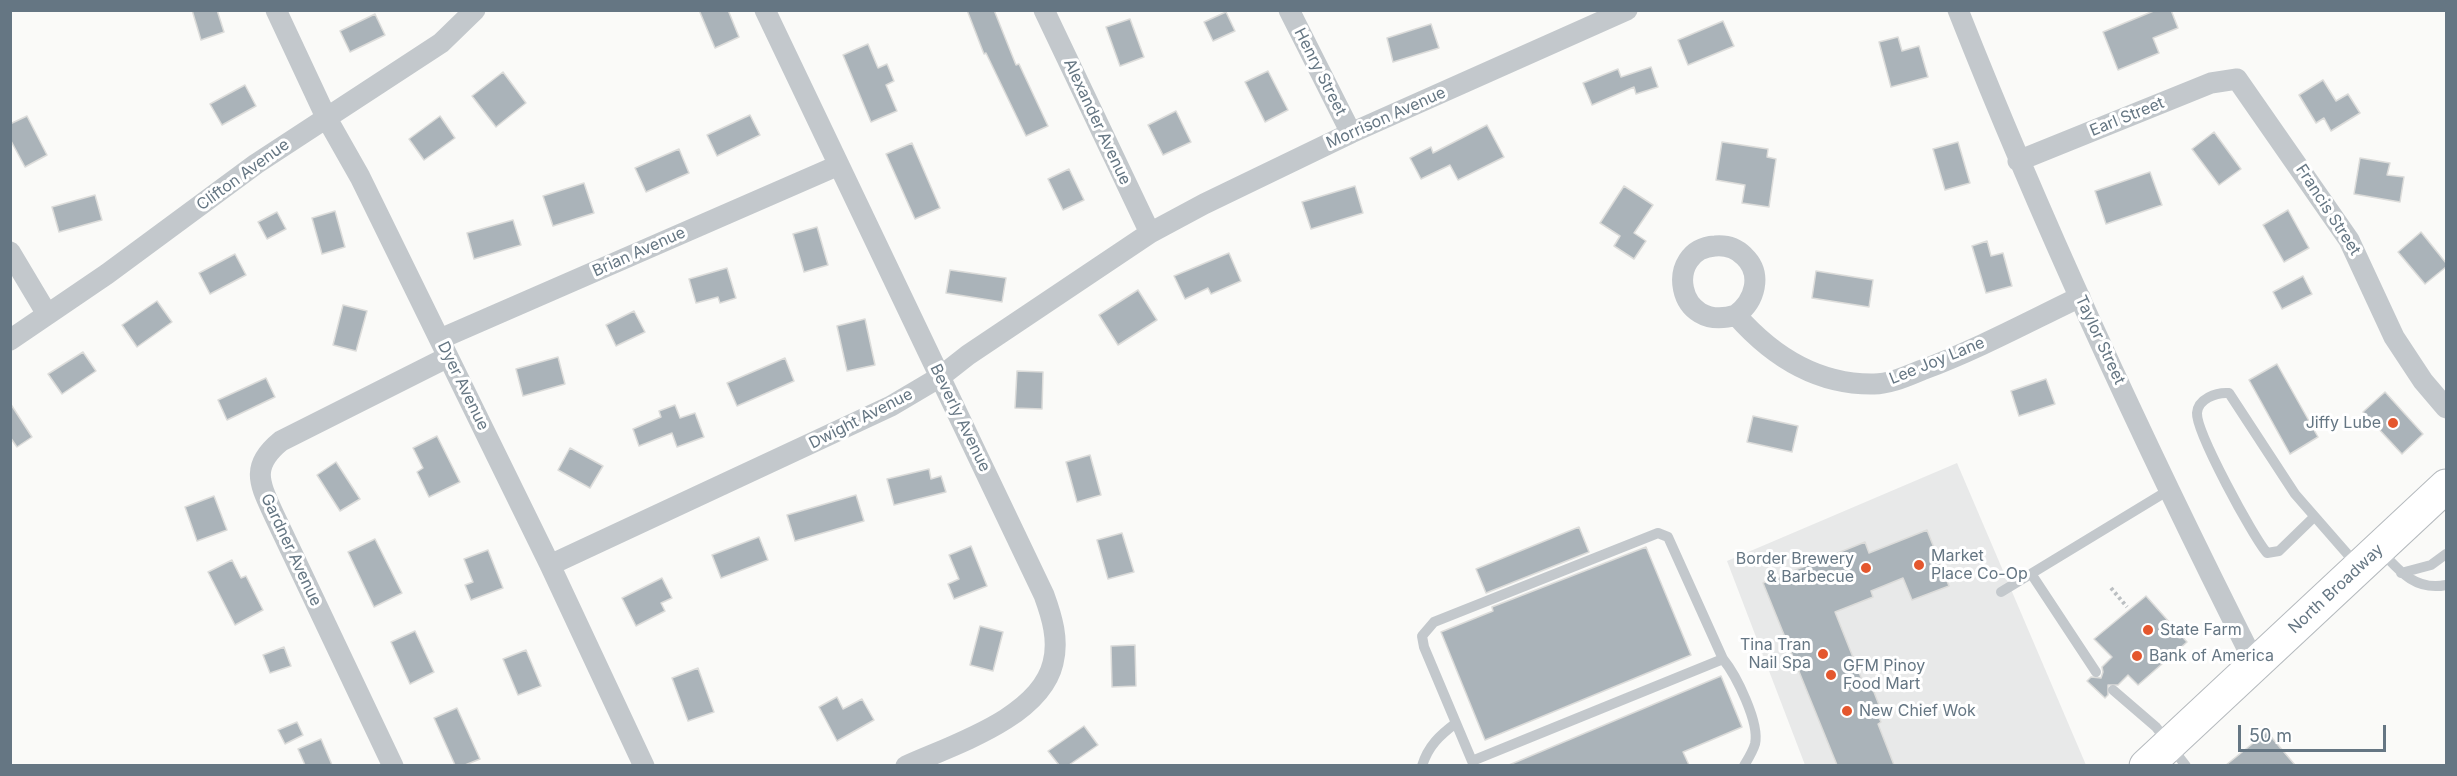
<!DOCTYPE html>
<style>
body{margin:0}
#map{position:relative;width:2457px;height:776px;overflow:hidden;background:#fafaf8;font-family:Inter,sans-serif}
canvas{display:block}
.frame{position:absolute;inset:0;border:12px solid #657683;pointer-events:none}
.scale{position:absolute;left:2238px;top:725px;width:148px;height:27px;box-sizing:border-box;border:3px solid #657683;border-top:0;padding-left:8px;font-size:18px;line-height:21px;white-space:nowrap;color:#657683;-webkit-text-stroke:4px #fff;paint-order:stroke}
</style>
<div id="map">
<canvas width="2457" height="776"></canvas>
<div class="frame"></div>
<div class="scale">50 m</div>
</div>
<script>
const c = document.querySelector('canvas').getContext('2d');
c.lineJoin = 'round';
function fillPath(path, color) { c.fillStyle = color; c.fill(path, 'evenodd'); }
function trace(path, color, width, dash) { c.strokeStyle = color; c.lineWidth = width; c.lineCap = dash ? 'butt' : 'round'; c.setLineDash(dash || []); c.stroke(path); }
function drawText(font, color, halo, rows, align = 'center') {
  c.font = font + ' Inter,sans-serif'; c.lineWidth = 6; c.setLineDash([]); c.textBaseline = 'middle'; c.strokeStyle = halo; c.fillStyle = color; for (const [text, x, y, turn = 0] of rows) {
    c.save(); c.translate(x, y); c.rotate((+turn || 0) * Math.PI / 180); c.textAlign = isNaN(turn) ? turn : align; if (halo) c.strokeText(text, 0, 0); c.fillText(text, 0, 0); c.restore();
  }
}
fillPath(new Path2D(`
 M1957 463 2086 765H1805L1727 561Z`), '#e8e9e9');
const building = new Path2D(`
 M192 10H217L224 32 201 40Z
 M699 10H728L739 37 715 48Z
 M967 10H994L1016 65 1019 64 1048 126 1026 136 986 53 984 54Z
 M2156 10H2171L2178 28 2153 38 2159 53 2118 70 2103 32Z
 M1226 12 1235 31 1213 41 1204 22Z
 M375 14 385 35 350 52 340 31Z
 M1130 19 1144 57 1120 66 1106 27Z
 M1723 21 1734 46 1688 65 1678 40Z
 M1431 24 1439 48 1393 62 1387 38Z
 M1898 37 1902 51 1919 46 1928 77 1891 87 1879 42Z
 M868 44 878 68 887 64 894 81 886 85 897 111 871 122 843 55Z
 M1651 67 1658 87 1636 94 1634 87 1592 105 1583 83 1618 69 1621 77Z
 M1268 71 1288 110 1265 122 1245 82Z
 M503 72 526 103 496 127 472 96Z
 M2323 80 2336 101 2348 94 2360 113 2331 131 2324 118 2316 123 2299 95Z
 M245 85 256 106 222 125 210 104Z
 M1176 111 1191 142 1163 155 1148 125Z
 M750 115 760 135 717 156 707 135Z
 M27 116 47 155 25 167 10 139V124Z
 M440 116 455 138 424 160 409 139Z
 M1487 125 1504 157 1458 180 1450 165 1421 179 1410 158 1431 147 1433 153Z
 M2214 132 2241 169 2219 185 2192 149Z
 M1722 142 1768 149 1767 157 1776 159 1769 207 1742 203 1745 185 1716 180Z
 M1958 142 1970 183 1945 190 1933 149Z
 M912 143 940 208 915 219 886 154Z
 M679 149 689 173 646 192 635 168Z
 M2360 158 2390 163 2387 175 2404 177 2400 202 2354 194Z
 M1069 169 1084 200 1063 210 1048 179Z
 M2150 172 2162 205 2106 224 2095 191Z
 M584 183 594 213 553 226 543 196Z
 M1355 186 1363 213 1311 229 1302 202Z
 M1624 186 1653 205 1634 233 1646 241 1634 259 1614 246 1620 236 1600 223Z
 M95 195 102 220 59 232 52 207Z
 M2288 210 2309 248 2284 262 2263 225Z
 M335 211 345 247 322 254 312 218Z
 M277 212 286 229 267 239 258 222Z
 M513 220 521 245 474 259 467 233Z
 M817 227 828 265 804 272 793 234Z
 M2421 232 2446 263V267L2425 284 2398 252Z
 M1987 241 1991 256 2003 253 2012 286 1986 293 1972 246Z
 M1229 253 1241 281 1211 294 1208 288 1185 299 1174 276Z
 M235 254 246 275 210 294 199 273Z
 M727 268 736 298 720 303 718 297 696 303 689 279Z
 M950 270 1006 278 1002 302 946 293Z
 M1816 271 1873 280 1869 307 1812 298Z
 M2303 276 2312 294 2282 309 2273 292Z
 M1138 290 1157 320 1118 345 1099 315Z
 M157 301 172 322 137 347 122 325Z
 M343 305 367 311 356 351 333 345Z
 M634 311 645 332 616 346 606 325Z
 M865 319 875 365 847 371 837 326Z
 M83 352 96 371 62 394 48 374Z
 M558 357 565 384 523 396 516 369Z
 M785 358 794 381 737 406 727 383Z
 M2277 364 2318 437 2290 454 2249 380Z
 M1017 371 1043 372 1042 409 1015 408Z
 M266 378 275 397 227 420 218 400Z
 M2046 379 2055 404 2019 416 2011 391Z
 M2385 392 2423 434 2402 454 2363 412Z
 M10 403 32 437 17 447 10 437Z
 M675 405 680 418 695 413 704 437 677 447 672 433 639 446 633 429 661 417 659 411Z
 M1753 416 1798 426 1792 452 1747 442Z
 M437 436 460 482 429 497 417 472 423 468 413 448Z
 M570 448 603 466 590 488 558 470Z
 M1090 455 1101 495 1077 502 1066 462Z
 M336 462 360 499 340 511 317 475Z
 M929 469 931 479 941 476 946 492 894 505 887 479Z
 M856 495 864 521 795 541 787 515Z
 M214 496 227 530 197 541 185 507Z
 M1579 527 1589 552 1486 593 1476 569Z
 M1927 530 1949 586 1912 600 1903 578 1871 591 1873 597 1835 612 1866 690 1872 687 1879 705 1874 707 1881 722 1878 724 1894 765H1837L1763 583 1865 542 1869 553Z
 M1122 533 1134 572 1108 579 1097 540Z
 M759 537 768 560 721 578 712 555Z
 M375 539 402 593 374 607 348 552Z
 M971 546 987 586 954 599 948 584 959 579 949 555Z
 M1646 547 1691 655 1485 740 1441 632 1493 611 1492 607Z
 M488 550 503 588 471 600 465 585 473 582 464 559Z
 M232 560 241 578 246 576 263 610 235 625 208 572Z
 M662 578 672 598 661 603 665 611 636 626 622 598Z
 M2146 596 2187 642 2138 685 2128 675 2118 685H2108V695L2105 698 2087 681 2091 677 2101 678 2103 672 2102 667 2112 657 2094 639Z
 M980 626 1003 632 993 671 970 665Z
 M415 631 434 672 410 684 391 642Z
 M1135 645 1136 686 1112 687 1111 646Z
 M284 647 291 666 270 673 263 655Z
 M526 650 541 686 518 695 503 659Z
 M698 668 714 712 688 721 672 678Z
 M1721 676 1742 727 1683 752 1689 765H1509Z
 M837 697 843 709 862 699 874 720 837 741 819 707Z
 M457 708 480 759 465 765H455L434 718Z
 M297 722 303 735 285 744 278 730Z
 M1084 726 1098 745 1069 765H1059L1048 751Z
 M2267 732 2295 765H2226Z
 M321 739 332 765H305L298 749Z`);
fillPath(building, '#aab3b9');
trace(building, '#dcdcda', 1.5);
const primary = new Path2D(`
 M2146 766 2446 486`);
trace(primary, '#b5babe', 35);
trace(new Path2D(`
 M2111 588 2127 607`), '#bbbfc2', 4, [3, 3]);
trace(new Path2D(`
 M2314 517 2279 551 2267 553C2253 537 2196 432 2197 413 2198 399 2216 392 2229 393L2295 494 2357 565
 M2381 551C2400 572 2416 591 2446 585
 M2401 573 2431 565 2446 554
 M2032 575 2096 672
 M2001 592 2169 490
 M2113 690 2156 727 2186 766
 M1472 761 1424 647 1422 636 1434 622 1658 533 1668 537 1723 659
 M1422 766C1428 746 1440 735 1456 723
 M1474 766 1472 761 1723 659C1736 675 1760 723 1755 744 1753 751 1748 759 1744 766`), '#c3c8cc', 10);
trace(new Path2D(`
 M276 10 326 117 360 177 550 565 644 766
 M765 10 1044 595C1052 617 1059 640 1053 663 1040 718 952 745 906 766
 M1044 10 1150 233
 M1289 10 1351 133
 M1958 10C2046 233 2147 450 2255 664
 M2018 161 2211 83 2237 79 2349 240 2394 337 2423 381 2446 408
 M10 252 47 314
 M1736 315C1755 301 1763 274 1744 256 1736 248 1726 245 1715 246 1664 249 1675 334 1736 315 1772 356 1817 385 1874 384 1890 384 1907 376 1922 370 1976 350 2028 322 2080 297
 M440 339 839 165
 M10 340 107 274 256 164 441 43 475 10
 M550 565 891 406 940 377 968 355 1150 233 1204 204 1351 133 1627 10
 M393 766 275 517C260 484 249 467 281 441L448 357`), '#c3c8cc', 21);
trace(primary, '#fff', 33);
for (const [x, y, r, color] of [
 [2393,423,6,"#e4572e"],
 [1919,565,6,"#e4572e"],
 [1866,568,6,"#e4572e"],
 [2148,630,6,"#e4572e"],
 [1823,654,6,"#e4572e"],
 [2137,656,6,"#e4572e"],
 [1831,675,6,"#e4572e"],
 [1847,711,6,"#e4572e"]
]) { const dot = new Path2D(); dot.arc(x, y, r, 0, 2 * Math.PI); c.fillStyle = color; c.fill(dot); trace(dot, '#fff', 2); }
drawText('16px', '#657683', '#fff', [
 ["Henry Street",1320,72,63],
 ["Earl Street",2127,117,-22],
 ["Morrison Avenue",1386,118,-24],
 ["Alexander Avenue",1097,122,65],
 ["Clifton Avenue",243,175,-36],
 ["Francis Street",2328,210,57],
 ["Brian Avenue",639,252,-24],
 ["Taylor Street",2100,340,65],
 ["Lee Joy Lane",1937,361,-22],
 ["Dyer Avenue",463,386,64],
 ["Beverly Avenue",960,418,64],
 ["Dwight Avenue",861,419,-27],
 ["Gardner Avenue",291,550,65],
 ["North Broadway",2336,589,-43]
]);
drawText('16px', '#657683', '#fff', [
 ["Jiffy Lube",2381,423,"right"],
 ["Market",1931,556],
 ["Place Co-Op",1931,574],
 ["Border Brewery",1854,559,"right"],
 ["& Barbecue",1854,577,"right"],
 ["State Farm",2160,630],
 ["Tina Tran",1811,645,"right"],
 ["Nail Spa",1811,663,"right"],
 ["Bank of America",2149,656],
 ["GFM Pinoy",1843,666],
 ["Food Mart",1843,684],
 ["New Chief Wok",1859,711]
], 'left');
</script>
